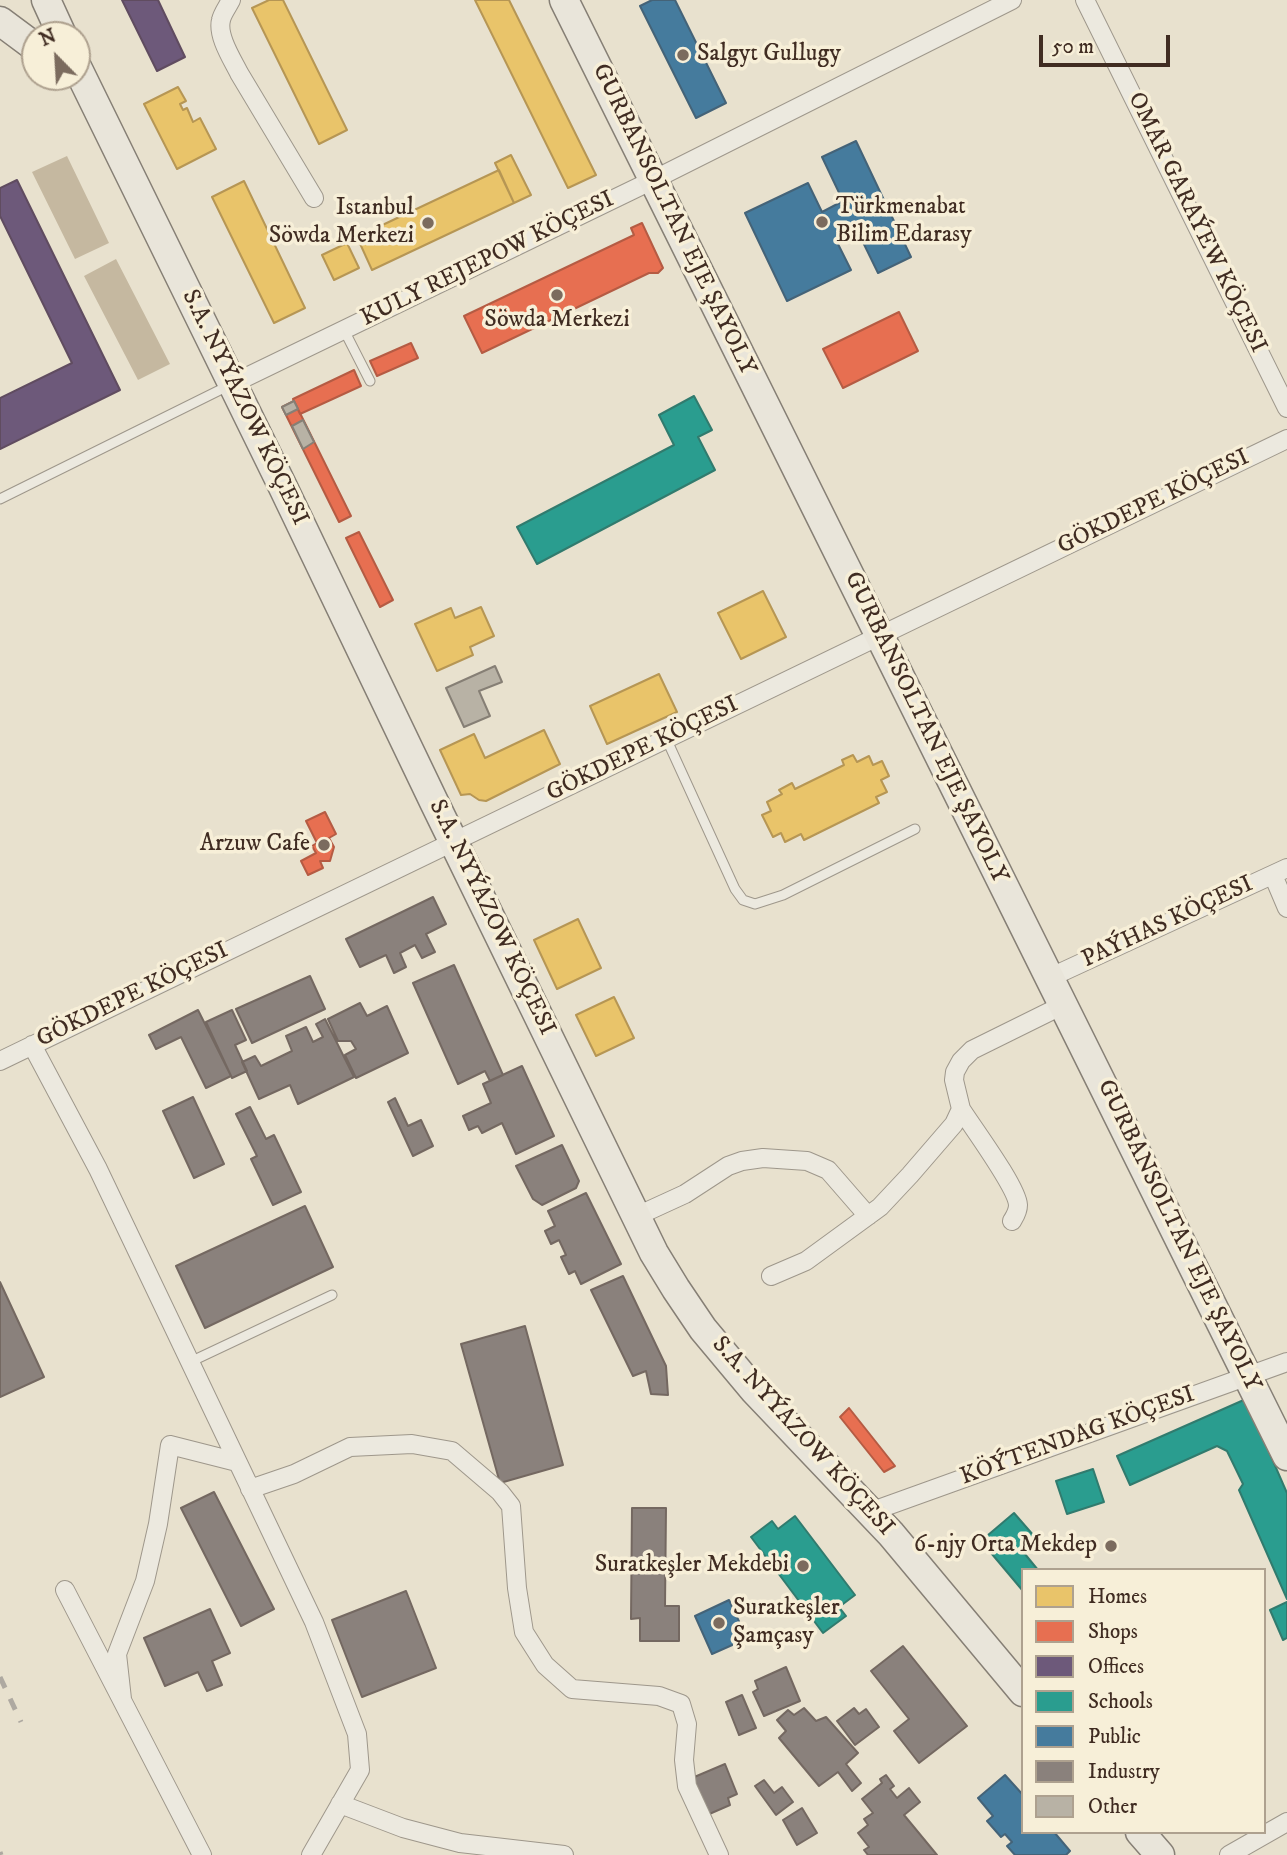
<!DOCTYPE html>
<meta charset="utf-8">
<style>
body{margin:0}
#map{position:relative;width:1287px;height:1855px;overflow:hidden;background:#e8e1ce;font-family:"IM FELL DW Pica",serif}
canvas{display:block}
.legend{position:absolute;left:1021px;top:1568px;width:245px;height:266px;box-sizing:border-box;background:#f7efd8;border:2px solid #aea18f;margin:0;padding:9px 12px;list-style:none;font-size:21px;color:#402c22}
.legend li{display:flex;align-items:center;gap:14px;height:35px}
.legend b{width:35px;border:2px solid #aea18f}
.north{position:absolute;left:21px;top:21px;width:70px;height:70px;box-sizing:border-box;background:#f7efd8;border:2px solid #aea18f;border-radius:50%;rotate:336deg;font-size:19px;font-weight:700;line-height:28px;text-align:center;color:#402c22}
.north::after{content:'';display:block;margin:auto;width:24px;height:32px;background:#7b6b5e;clip-path:polygon(50% 0,100% 100%,50% 72%,0 100%)}
.scale{position:absolute;left:1039px;top:35px;width:131px;height:32px;box-sizing:border-box;border:4px solid #402c22;border-top:0;padding-left:9px;font-size:21px;line-height:24px;white-space:nowrap;color:#402c22;-webkit-text-stroke:5px #f7efd8;paint-order:stroke}
</style>
<div id="map">
<canvas width="1287" height="1855"></canvas>
<ul class="legend">
<li><b style="height:19px;background:#e9c46a"></b>Homes</li>
<li><b style="height:19px;background:#e76f51"></b>Shops</li>
<li><b style="height:19px;background:#6d597a"></b>Offices</li>
<li><b style="height:19px;background:#2a9d8f"></b>Schools</li>
<li><b style="height:19px;background:#457b9d"></b>Public</li>
<li><b style="height:19px;background:#8a817c"></b>Industry</li>
<li><b style="height:19px;background:#b8b2a5"></b>Other</li>
</ul>
<div class="north">N</div>
<div class="scale">50 m</div>
</div>
<script>
const c = document.querySelector('canvas').getContext('2d');
c.lineJoin = 'round';
function fillPath(path, color) { c.fillStyle = color; c.fill(path, 'evenodd'); }
function trace(path, color, width, dash) { c.strokeStyle = color; c.lineWidth = width; c.lineCap = dash ? 'butt' : 'round'; c.setLineDash(dash || []); c.stroke(path); }
function drawText(font, color, halo, rows, align = 'center') {
  c.font = font + ' "IM FELL DW Pica",serif'; c.lineWidth = 7; c.setLineDash([]); c.textBaseline = 'middle'; c.strokeStyle = halo; c.fillStyle = color; for (const [text, x, y, turn = 0] of rows) {
    c.save(); c.translate(x, y); c.rotate((+turn || 0) * Math.PI / 180); c.textAlign = isNaN(turn) ? turn : align; if (halo) c.strokeText(text, 0, 0); c.fillText(text, 0, 0); c.restore();
  }
}
fillPath(new Path2D(`
 M67 156 109 243 75 259 32 172Z
 M116 259 170 364 138 380 84 276Z`), '#c5b8a0');
const homes = new Path2D(`
 M269 0H283L347 130 319 144 252 8Z
 M475 0H509L596 175 568 188Z
 M178 87 186 101 180 104 183 110 187 108 193 122 200 118 216 149 177 169 144 104Z
 M511 155 531 195 514 203 495 163Z
 M499 170 514 203 372 270 357 237Z
 M244 181 305 308 274 323 212 197Z
 M347 243 359 268 334 280 322 255Z
 M763 591 786 637 741 659 718 613Z
 M481 607 494 636 470 647 473 655 437 671 415 624 451 608 455 618Z
 M659 674 677 712 607 744 590 706Z
 M544 730 560 764 486 801 479 800 470 794 461 795 440 750 474 734 485 758Z
 M853 755 857 762 869 756 873 765 882 761 889 776 881 780 887 792 876 797 879 803 804 840 801 834 785 842 781 833 773 837 762 815 771 811 767 802 782 794 779 790 792 783 795 789 844 765 842 760Z
 M578 919 601 968 557 989 534 940Z
 M614 997 634 1038 596 1056 576 1015Z`);
fillPath(homes, '#e9c46a');
trace(homes, '#b69654', 2);
const shops = new Path2D(`
 M642 223 663 268 658 273H649L482 353 464 316 634 235 631 228Z
 M899 312 918 351 843 388 823 349Z
 M411 343 418 358 377 376 370 361Z
 M354 370 361 386 300 414 293 399Z
 M294 401 351 516 339 522 282 407Z
 M359 532 393 600 380 607 346 538Z
 M325 812 336 834 329 838 334 847 330 861H320L323 868 308 875 301 861 316 853 312 846 317 843 306 821Z
 M849 1408 895 1466 884 1472 840 1417Z`);
fillPath(shops, '#e76f51');
trace(shops, '#b55b43', 2);
const offices = new Path2D(`
 M122 0H158L185 57 157 71Z
 M17 180 120 390 0 449V398L72 363 0 216V188Z`);
fillPath(offices, '#6d597a');
trace(offices, '#604c60', 2);
const schools = new Path2D(`
 M694 396 712 430 698 437 715 470 537 564 517 527 674 445 659 415Z
 M1246 1399 1287 1493V1599L1239 1490 1243 1484 1227 1451 1217 1446 1130 1485 1117 1456Z
 M1093 1469 1104 1502 1067 1514 1056 1481Z
 M1014 1513 1034 1536 1020 1548 1038 1570H1023V1591L981 1541Z
 M795 1516 855 1595 839 1607 846 1616 823 1633 751 1537 772 1521 778 1529Z
 M1287 1602V1638L1283 1640 1270 1610Z`);
fillPath(schools, '#2a9d8f');
trace(schools, '#317b6e', 2);
const public = new Path2D(`
 M652 0H675L726 103 696 118 640 6Z
 M856 141 911 257 878 273 857 230 836 240 851 270 787 301 745 213 808 183 822 212 843 201 822 157Z
 M729 1600 743 1630 735 1634 739 1642 712 1654 695 1616Z
 M1005 1775 1023 1795V1832H1054L1070 1851 1066 1855H1015L1007 1846 1012 1842 1005 1834 1001 1837 987 1821 993 1816 978 1798Z`);
fillPath(public, '#457b9d');
trace(public, '#446378', 2);
const industry = new Path2D(`
 M433 897 446 924 426 934 435 952 422 958 415 945 400 953 406 967 394 973 386 955 360 967 346 939Z
 M454 965 503 1075 490 1081 485 1071 458 1084 413 983Z
 M310 976 325 1009 252 1043 236 1009Z
 M360 1003 367 1016 387 1006 408 1053 356 1078 345 1055 356 1049 351 1041H338L328 1019Z
 M198 1010 231 1076 206 1088 181 1037 156 1049 149 1035Z
 M232 1010 246 1040 235 1045 247 1071 232 1078 206 1022Z
 M325 1019 354 1077 298 1104 290 1085 259 1099 242 1062 255 1056 261 1066 292 1051 286 1036 306 1027 313 1042 323 1037 316 1024Z
 M522 1066 554 1136 516 1154 502 1123 482 1133 478 1126 469 1130 463 1116 491 1103 483 1084Z
 M193 1097 224 1164 194 1178 163 1111Z
 M395 1098 408 1126 421 1120 433 1146 413 1156 388 1102Z
 M250 1107 266 1139 274 1135 301 1192 273 1205 251 1159 257 1156 236 1114Z
 M562 1145 579 1181 576 1188 542 1205 533 1199 516 1166Z
 M586 1193 621 1264 581 1284 575 1271 569 1274 561 1257 566 1255 559 1240 551 1244 545 1231 555 1226 548 1211Z
 M305 1206 333 1267 205 1328 176 1266Z
 M623 1276 666 1366 668 1395 651 1394 646 1371 633 1376 591 1290Z
 M0 1282 44 1377 0 1397Z
 M525 1326 563 1465 500 1483 461 1344Z
 M214 1492 274 1609 241 1626 181 1508Z
 M632 1508H666L665 1606H679V1641H640V1618L631 1619Z
 M406 1591 436 1668 362 1697 332 1620Z
 M210 1609 230 1653 212 1661 222 1685 207 1691 198 1672 165 1686 144 1638Z
 M903 1646 967 1726 919 1763 894 1731 909 1719 871 1671Z
 M786 1667 800 1701 764 1716 753 1692 758 1689 755 1681Z
 M742 1695 756 1728 739 1735 726 1702Z
 M804 1708 816 1721 826 1717 858 1753 846 1764 861 1783 852 1791 838 1772 819 1786 779 1738 786 1731 777 1720 788 1710 794 1715Z
 M854 1708 859 1714 866 1709 879 1727 855 1745 837 1721Z
 M725 1764 737 1794 728 1798 730 1805 707 1815 692 1778Z
 M886 1775 894 1786 890 1789 897 1798 909 1788 920 1802 904 1815 937 1855H868L864 1850 869 1847 858 1833 868 1825 864 1819 873 1813 862 1799 882 1783 880 1779Z
 M764 1780 774 1793 782 1787 793 1802 776 1815 755 1786Z
 M802 1808 817 1833 797 1845 783 1820Z`);
fillPath(industry, '#8a817c');
trace(industry, '#746861', 2);
const building = new Path2D(`
 M294 401 298 409 286 415 282 407Z
 M303 420 314 442 303 449 292 426Z
 M495 666 502 682 479 691 490 716 464 727 446 688Z`);
fillPath(building, '#b8b2a5');
trace(building, '#867f75', 2);
const service = new Path2D(`
 M344 330 370 381
 M0 499 230 385
 M666 738 735 889 743 900 755 904 783 895 915 829
 M190 1362 332 1295`);
const minor = new Path2D(`
 M231 0C228 6 222 14 221 20 217 36 232 59 239 73L314 198
 M1085 0 1287 408
 M232 384 653 180 1012 0
 M1273 875 1287 908
 M1049 978 1287 868
 M32 1045 98 1169 314 1622 357 1734 360 1770 311 1855
 M0 1061 1287 439
 M961 1109C973 1128 1017 1187 1018 1205 1018 1212 1015 1216 1012 1221
 M637 1216 685 1194 728 1166 742 1161 763 1158 807 1161 828 1170 868 1216
 M771 1276 806 1261 880 1207 910 1175 954 1124 961 1109 954 1080 955 1072 961 1061 972 1050 1063 1005
 M250 1489 294 1474 350 1447 412 1444 452 1451 500 1492 511 1506 517 1588 524 1632 545 1665 572 1689 659 1696 681 1704 687 1724 684 1760 687 1786 719 1855
 M870 1512 1287 1362
 M65 1590 202 1855
 M122 1699 117 1654 145 1581 158 1524 170 1445 237 1462
 M340 1804 403 1828 460 1843 564 1855
 M1229 1855 1287 1822`);
const primary = new Path2D(`
 M46 0 62 35
 M564 0 1287 1456
 M0 21 35 47
 M77 67 281 483 435 804 654 1253 676 1289 703 1329 754 1390 891 1534 1023 1692
 M1140 1832 1160 1855`);
trace(service, '#9e978b', 11);
trace(minor, '#9e978b', 20);
trace(primary, '#867f75', 31);
trace(service, '#ece9df', 9);
trace(minor, '#ece9df', 18);
trace(primary, '#e9e5da', 28);
trace(new Path2D(`
 M0 1677 21 1722
 M0 1852 1 1855`), '#aea9a1', 5, [12, 12]);
for (const [x, y, r, color] of [
 [683,55,7,"#7b6b5e"],
 [822,222,7,"#7b6b5e"],
 [428,223,7,"#7b6b5e"],
 [557,295,7,"#7b6b5e"],
 [324,845,7,"#7b6b5e"],
 [1111,1546,7,"#7b6b5e"],
 [803,1566,7,"#7b6b5e"],
 [719,1623,7,"#7b6b5e"]
]) { const dot = new Path2D(); dot.arc(x, y, r, 0, 2 * Math.PI); c.fillStyle = color; c.fill(dot); trace(dot, '#f7efd8', 2.5); }
drawText('24px', '#402c22', '#f7efd8', [
 ["Salgyt Gullugy",697,55,"left"],
 ["Türkmenabat",836,208,"left"],
 ["Bilim Edarasy",836,236,"left"],
 ["Istanbul",414,209],
 ["Söwda Merkezi",414,237],
 ["Söwda Merkezi",557,321,"center"],
 ["Arzuw Cafe",310,845],
 ["6-njy Orta Mekdep",1097,1546],
 ["Suratkeşler Mekdebi",789,1566],
 ["Suratkeşler",733,1609,"left"],
 ["Şamçasy",733,1637,"left"]
], 'right');
drawText('24px', '#402c22', '#f7efd8', [
 ["GURBANSOLTAN EJE ŞAYOLY",673,220,64],
 ["OMAR GARAÝEW KÖÇESI",1196,223,64],
 ["KULY REJEPOW KÖÇESI",488,260,-26],
 ["S.A. NYÝAZOW KÖÇESI",244,408,64],
 ["GÖKDEPE KÖÇESI",1154,503,-26],
 ["GURBANSOLTAN EJE ŞAYOLY",925,728,64],
 ["GÖKDEPE KÖÇESI",643,750,-26],
 ["S.A. NYÝAZOW KÖÇESI",491,918,64],
 ["PAÝHAS KÖÇESI",1168,923,-25],
 ["GÖKDEPE KÖÇESI",133,996,-26],
 ["GURBANSOLTAN EJE ŞAYOLY",1178,1236,64],
 ["S.A. NYÝAZOW KÖÇESI",802,1437,48],
 ["KÖÝTENDAG KÖÇESI",1078,1437,-20]
]);
</script>
